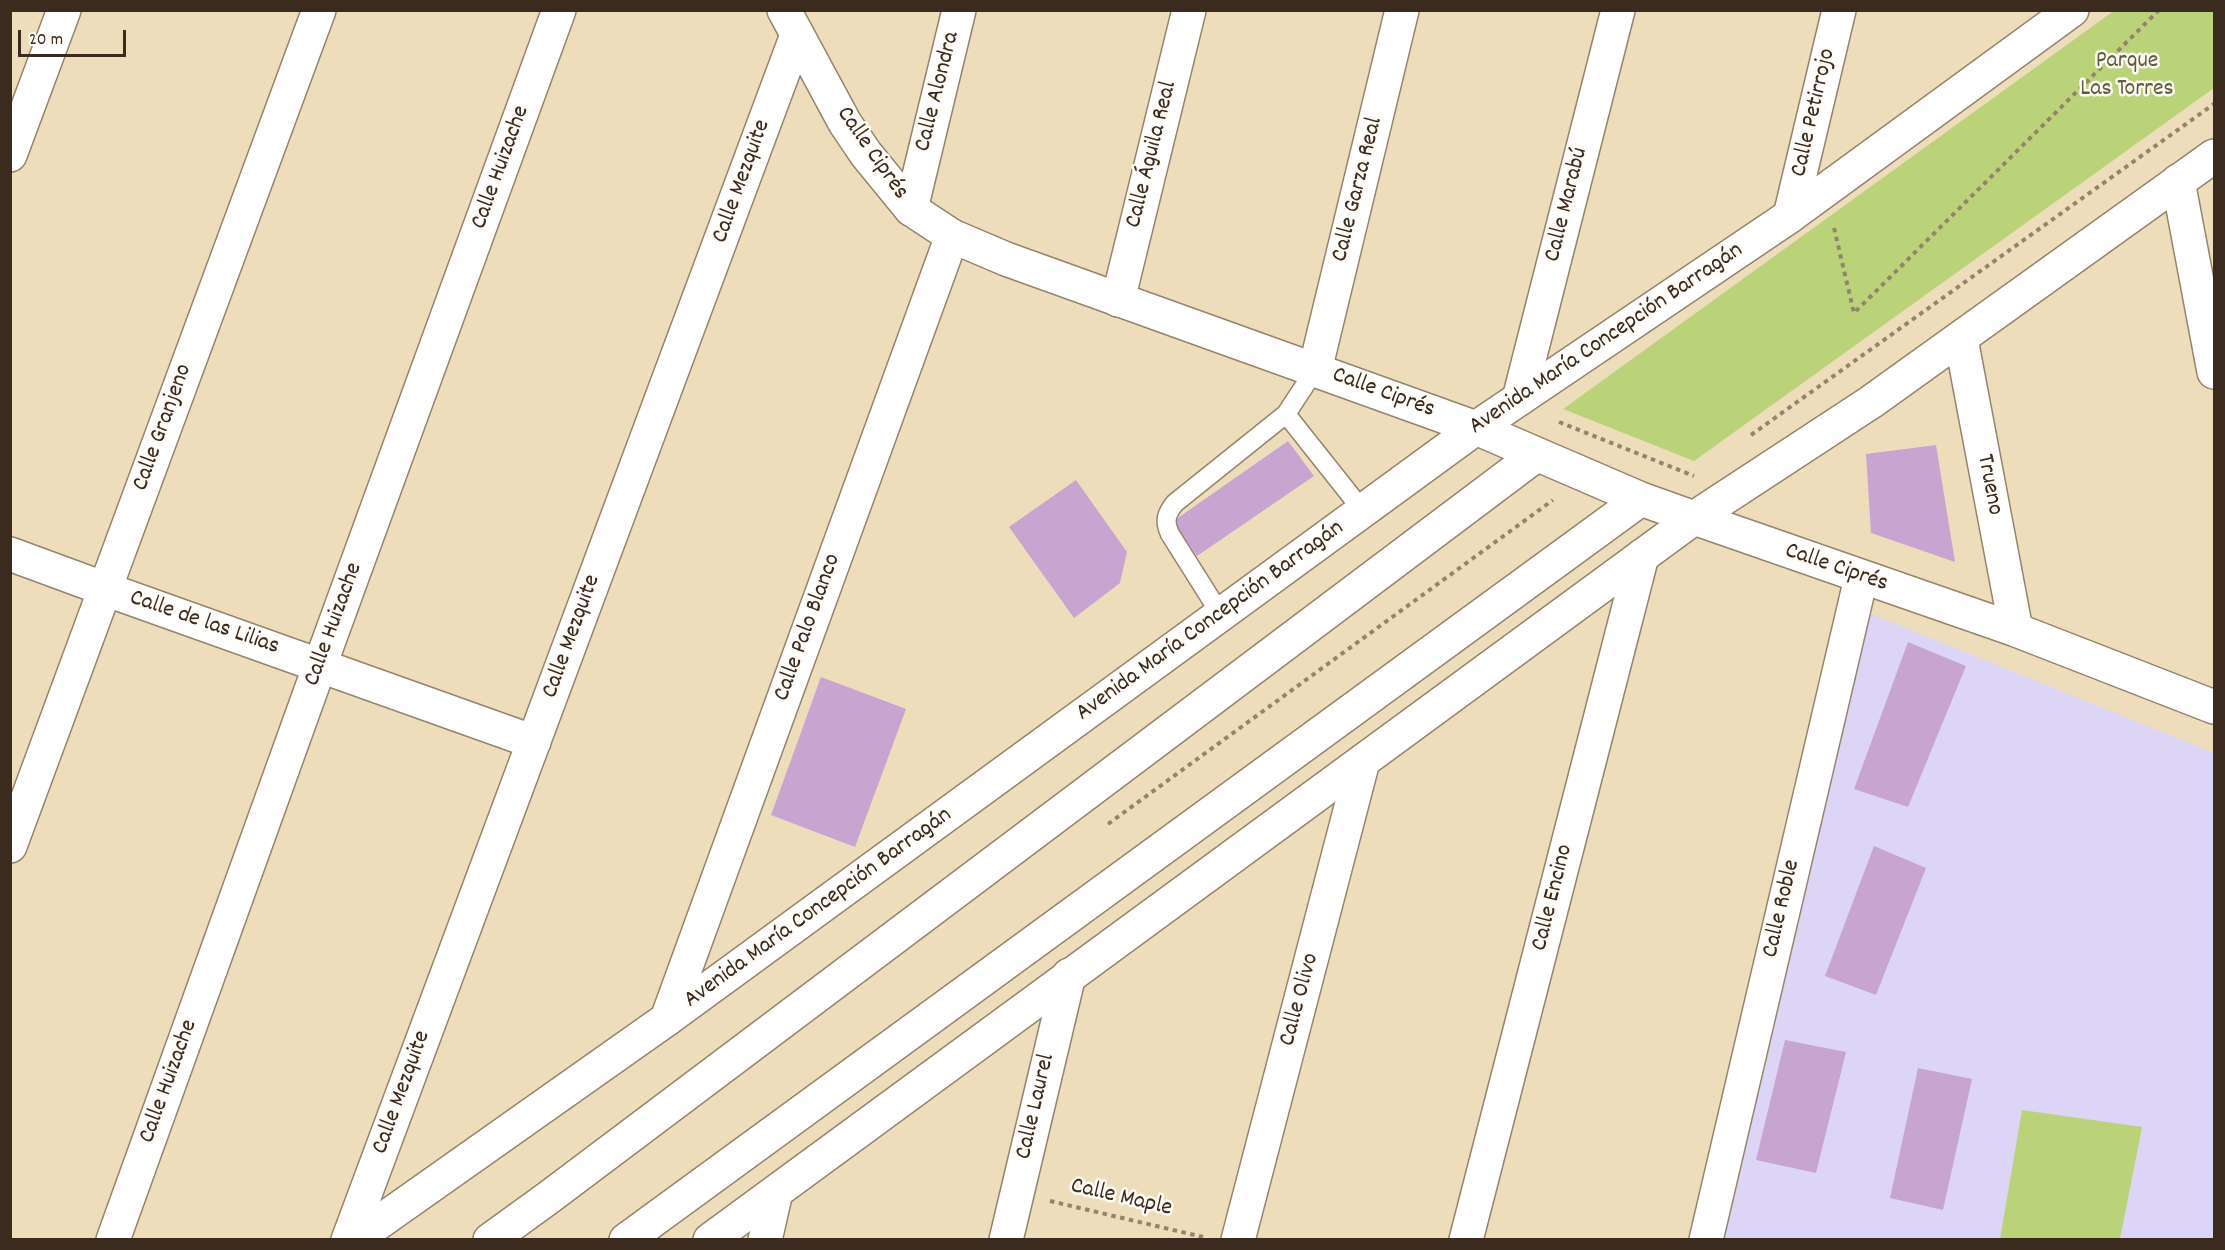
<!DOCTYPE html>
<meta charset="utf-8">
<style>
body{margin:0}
#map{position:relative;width:2225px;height:1250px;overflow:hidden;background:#edb;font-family:Dekko,sans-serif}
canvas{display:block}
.frame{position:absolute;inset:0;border:12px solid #3b2a1e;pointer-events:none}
.scale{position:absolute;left:18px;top:30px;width:108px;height:27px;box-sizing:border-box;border:3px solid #3b2a1e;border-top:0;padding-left:8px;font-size:18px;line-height:21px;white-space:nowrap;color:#3b2a1e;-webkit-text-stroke:4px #fdfcf7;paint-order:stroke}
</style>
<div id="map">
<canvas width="2225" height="1250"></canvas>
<div class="frame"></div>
<div class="scale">20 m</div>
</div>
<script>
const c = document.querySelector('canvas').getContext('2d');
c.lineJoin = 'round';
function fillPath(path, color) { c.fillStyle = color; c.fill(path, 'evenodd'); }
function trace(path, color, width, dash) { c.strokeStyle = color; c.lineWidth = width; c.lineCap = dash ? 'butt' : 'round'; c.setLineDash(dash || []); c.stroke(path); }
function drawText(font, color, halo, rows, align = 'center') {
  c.font = font + ' Dekko,sans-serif'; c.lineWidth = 5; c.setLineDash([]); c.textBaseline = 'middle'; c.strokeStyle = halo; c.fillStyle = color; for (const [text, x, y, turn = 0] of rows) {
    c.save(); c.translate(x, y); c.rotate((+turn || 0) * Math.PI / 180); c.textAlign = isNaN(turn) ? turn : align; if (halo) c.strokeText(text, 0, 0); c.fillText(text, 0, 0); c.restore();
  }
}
fillPath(new Path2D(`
 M1869 613 2214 753V1239L1724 1240Z`), '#ddd5f6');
fillPath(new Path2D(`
 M2115 10 2214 11V88L1694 461 1563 409Z
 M2022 1110 2142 1127 2120 1239H2000Z`), '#bbd378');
fillPath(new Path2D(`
 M1288 441 1314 476 1197 556 1172 522Z
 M1936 445 1955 562 1871 533 1866 454Z
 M1076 480 1127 552 1120 583 1074 618 1009 527Z
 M1908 642 1966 666 1908 807 1854 789Z
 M821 677 906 709 855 847 771 815Z
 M1874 846 1926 868 1876 995 1825 976Z
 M1785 1040 1846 1052 1816 1173 1756 1160Z
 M1918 1068 1972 1079 1943 1210 1890 1198Z`), '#c8a4d1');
const service = new Path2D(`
 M1286 414 1363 511
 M1221 615 1170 534C1164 521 1166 514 1175 503L1286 414 1315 370`);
const minor = new Path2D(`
 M10 155 64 10
 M2178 181 2214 372
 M911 209 959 10
 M1790 216 1839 10
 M1118 300 1189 10
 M1961 339 2016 630
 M1315 370 1402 10
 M1519 399 1618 10
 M1694 518 2016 630 2214 707
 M10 554 105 589 534 742
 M10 846 319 10
 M667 1019 952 236
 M113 1240 320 665 559 10
 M348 1240 797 35
 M765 1240 776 1192
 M1006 1240 1069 975
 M1238 1240 1363 761
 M1466 1240 1642 556
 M1706 1240 1861 578`);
const tertiary = new Path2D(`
 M784 10 845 123 866 154 911 209 952 236 1006 259 1476 428 1641 499 1694 518
 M354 1240 667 1019 1476 428 1790 216 2072 10
 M490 1240 548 1198 1536 455
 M626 1240 1641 499
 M710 1240 1694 518 1871 402 2214 156`);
trace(service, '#94846c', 21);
trace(minor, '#94846c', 36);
trace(tertiary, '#94846c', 36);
trace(new Path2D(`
 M1834 228 1854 313 2159 10
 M1559 422 1694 476
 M1751 435 2214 104
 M1108 824 1553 500
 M1050 1201 1203 1237`), '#94846c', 4, [4.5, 4.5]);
trace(service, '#fff', 18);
trace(minor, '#fff', 33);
trace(tertiary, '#fff', 33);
drawText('24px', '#615d39', '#fdfcf7', [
 ["Parque",2127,63],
 ["Las Torres",2127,91]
]);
drawText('24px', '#3b2a1e', '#fdfcf7', [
 ["Calle Alondra",939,92,-76],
 ["Calle Petirrojo",1815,113,-77],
 ["Calle Ciprés",871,154,55],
 ["Calle Águila Real",1153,155,-76],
 ["Calle Huizache",502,168,-70],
 ["Calle Mezquite",743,182,-70],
 ["Calle Garza Real",1359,190,-76],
 ["Calle Marabú",1568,205,-76],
 ["Avenida María Concepción Barragán",1607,340,-34],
 ["Calle Ciprés",1383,394,20],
 ["Calle Granjeno",164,428,-70],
 ["Trueno",1988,485,79],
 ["Calle Ciprés",1836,569,19],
 ["Avenida María Concepción Barragán",1211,622,-36],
 ["Calle de las Lilias",204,624,19],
 ["Calle Huizache",335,625,-70],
 ["Calle Palo Blanco",809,628,-70],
 ["Calle Mezquite",573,637,-70],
 ["Calle Encino",1554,898,-76],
 ["Avenida María Concepción Barragán",819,909,-36],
 ["Calle Roble",1783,909,-77],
 ["Calle Olivo",1301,1000,-75],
 ["Calle Huizache",170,1082,-70],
 ["Calle Mezquite",403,1093,-70],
 ["Calle Laurel",1037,1107,-77],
 ["Calle Maple",1121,1199,13]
]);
</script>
